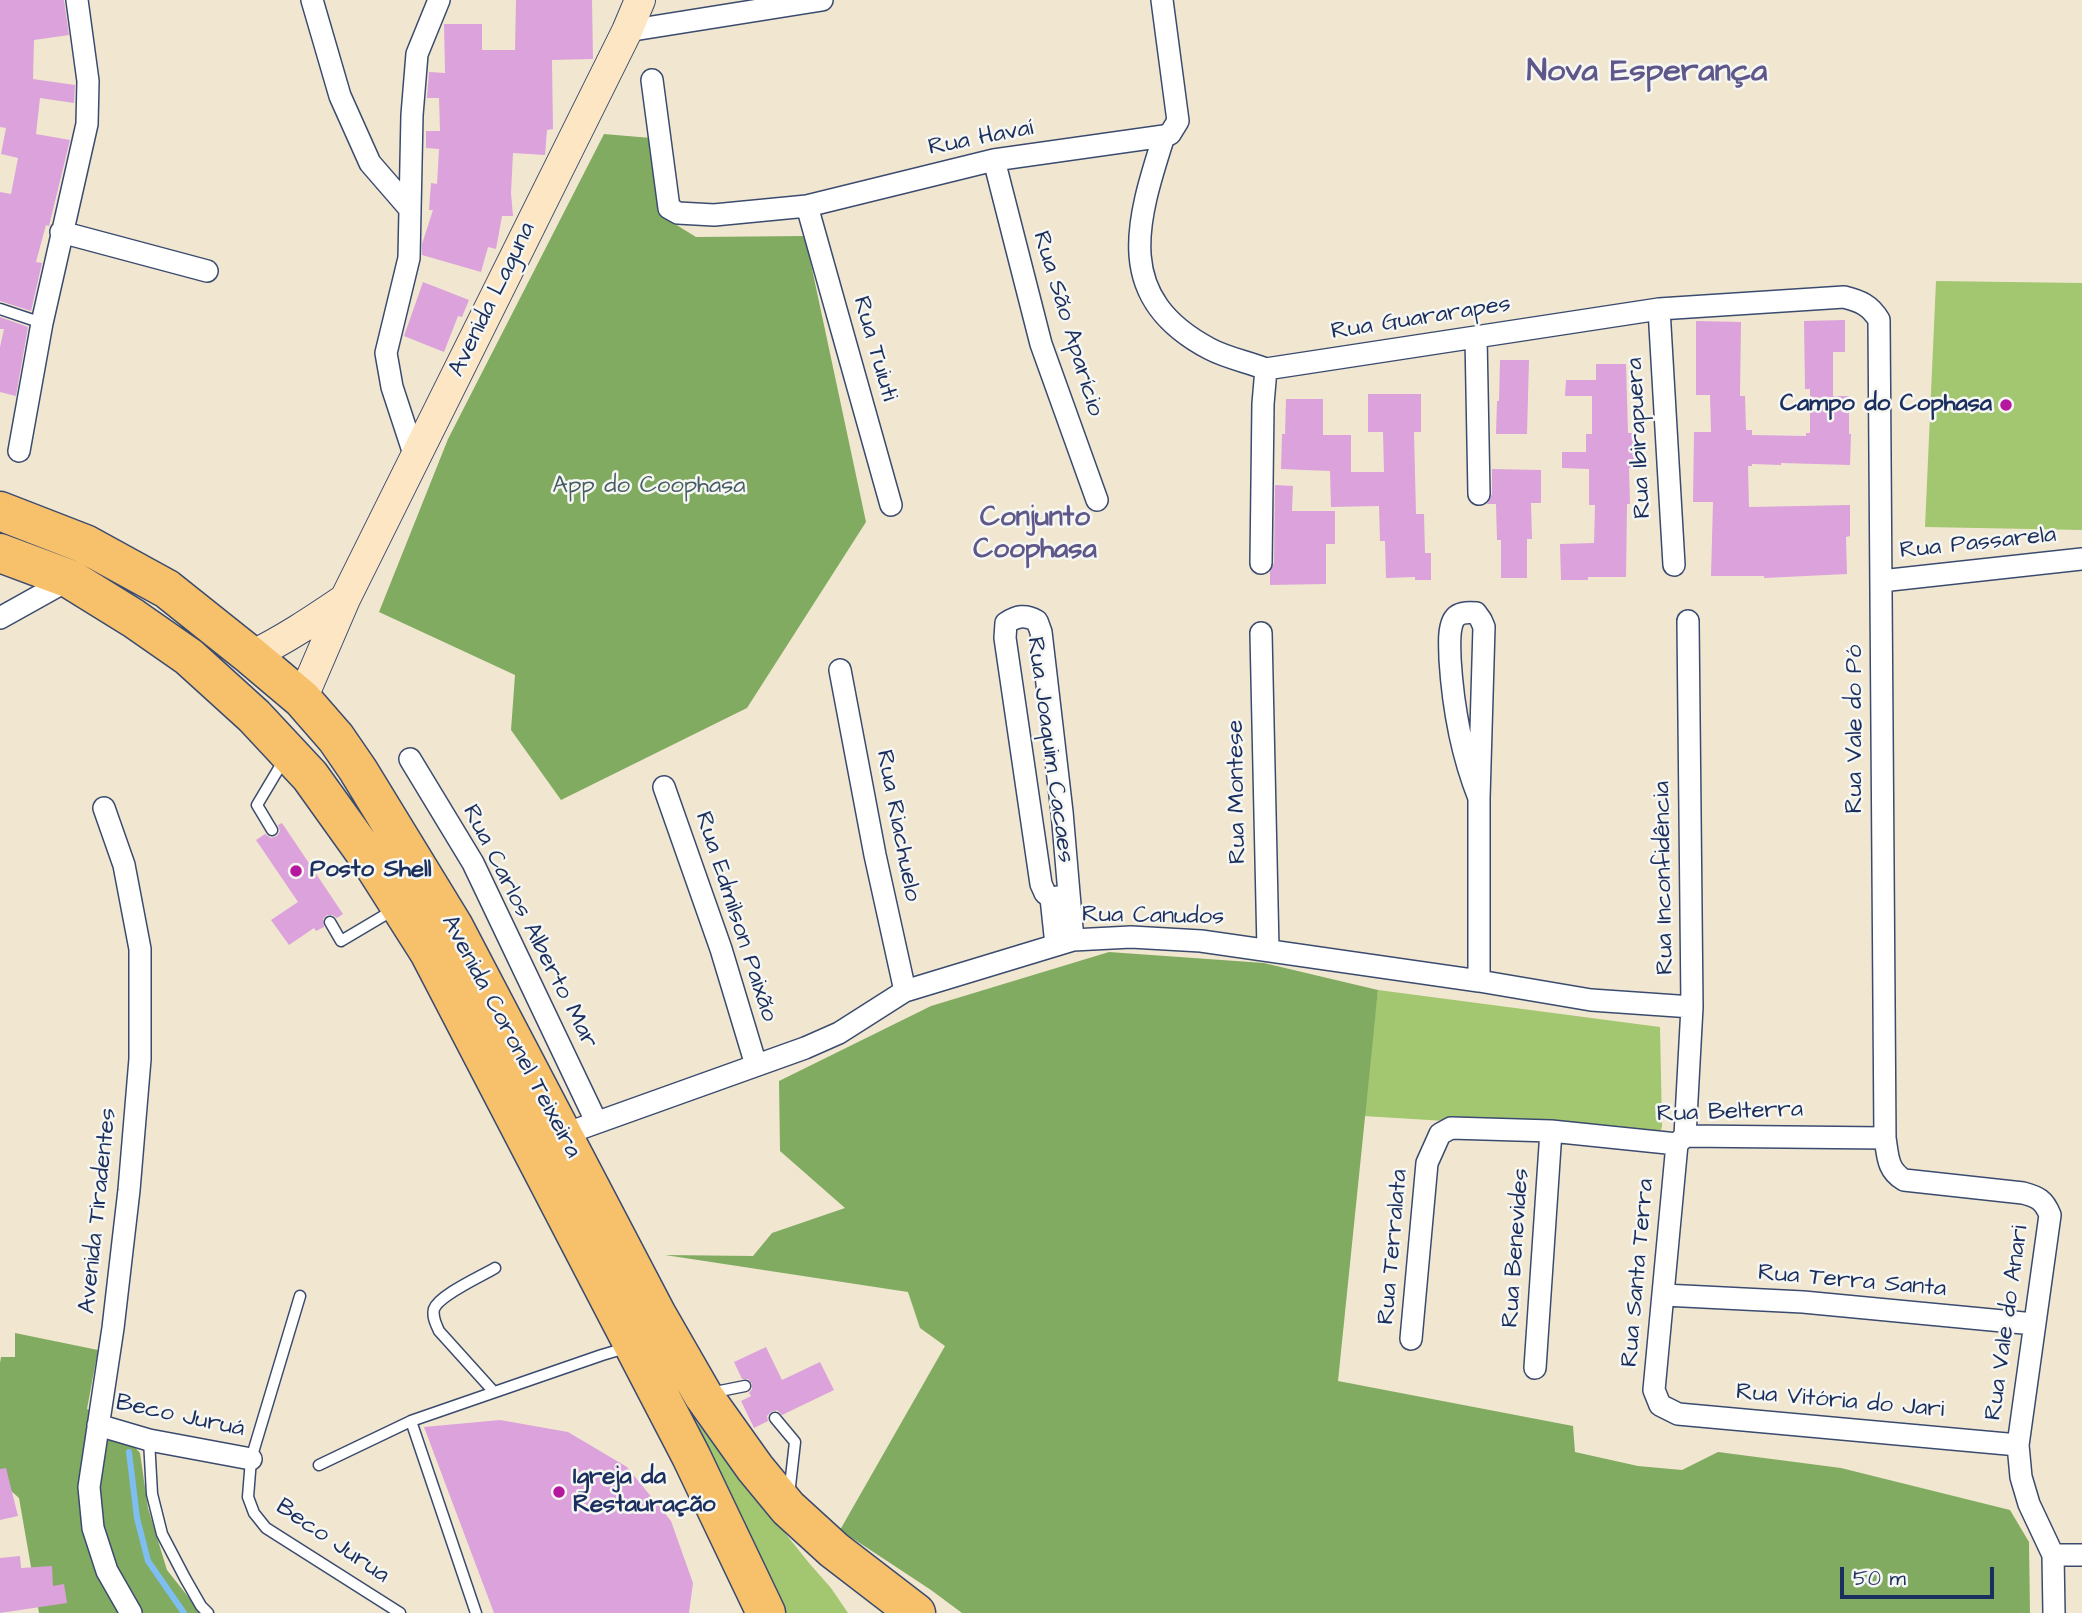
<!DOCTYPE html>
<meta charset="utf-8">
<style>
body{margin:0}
#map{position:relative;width:2082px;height:1613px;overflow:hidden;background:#f1e7d0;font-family:"Architects Daughter",sans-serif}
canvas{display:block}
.scale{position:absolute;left:1840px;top:1567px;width:154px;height:32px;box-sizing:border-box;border:4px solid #1b2f5e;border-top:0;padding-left:9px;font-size:21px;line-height:24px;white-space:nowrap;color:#1b2f5e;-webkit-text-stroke:5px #f6f6f2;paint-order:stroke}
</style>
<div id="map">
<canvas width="2082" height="1613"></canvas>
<div class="scale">50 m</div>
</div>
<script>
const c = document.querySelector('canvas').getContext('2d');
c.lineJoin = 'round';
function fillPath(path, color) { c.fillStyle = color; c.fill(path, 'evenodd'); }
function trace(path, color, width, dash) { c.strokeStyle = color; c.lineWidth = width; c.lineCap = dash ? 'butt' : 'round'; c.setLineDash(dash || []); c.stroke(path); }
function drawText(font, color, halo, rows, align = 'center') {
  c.font = font + ' "Architects Daughter",sans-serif'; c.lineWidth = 5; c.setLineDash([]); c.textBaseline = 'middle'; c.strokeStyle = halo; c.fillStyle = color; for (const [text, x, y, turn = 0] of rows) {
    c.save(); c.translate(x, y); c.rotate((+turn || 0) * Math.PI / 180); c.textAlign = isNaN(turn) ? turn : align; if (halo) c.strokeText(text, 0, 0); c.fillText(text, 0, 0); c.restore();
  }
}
fillPath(new Path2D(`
 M1936 281 2082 283V530L1925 527Z
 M1378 990 1660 1027 1662 1126 1660 1134 1363 1116Z
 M671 1390 809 1563 831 1588 848 1613H782Z`), '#a3c670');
fillPath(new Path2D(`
 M604 134 651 138 662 216 696 237 805 236 866 522 747 708 561 800 511 730 515 675 379 612 448 439Z
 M1109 952 1264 963 1378 990 1338 1381 1573 1426 1575 1452 1638 1466 1682 1470 1718 1452 1841 1468 2010 1510 2029 1542 2030 1613H962L931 1590 840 1530 945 1346 920 1328 908 1292 665 1255 753 1256 772 1233 845 1208 780 1151 779 1081 931 1006Z
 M15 1333 98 1350 87 1409 114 1424 140 1453 148 1508 167 1570 201 1613H39L19 1498 0 1481V1363L1 1357H15Z`), '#82ab62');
trace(new Path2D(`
 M129 1452 137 1518 148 1561 184 1613`), '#7fbef3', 6);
fillPath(new Path2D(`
 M0 0H64L69 35 34 40 33 79 75 85 74 103 40 98 36 134 70 140 49 226 46 225 36 262 42 263 31 311 0 301V192L11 194 18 158 1 154 6 128 0 127Z
 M516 0H592L593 59 552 60 553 129 547 130 545 155 513 153 511 193 513 216H502L496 249 488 247 481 272 422 255V244L433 210H429L431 183 437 184 439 149 426 148V131H440L439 98H427L429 72 445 73 444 24H482V50H515Z
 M423 282 469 300 462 317 458 316 444 352 404 336Z
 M0 317 28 327 16 396 0 392V347L4 329H0Z
 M1845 320V352H1833V396H1849V434H1851L1850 465 1781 463V465L1752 464V466H1748L1749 507 1850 505V536L1846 537 1847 574 1764 578V576H1711L1713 502H1693L1694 432H1711L1710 395H1696V321L1741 322 1740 396H1745L1746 430H1752V435L1806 436V433H1810V389H1805L1804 321Z
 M1500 360H1529L1527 434H1496L1497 401H1499Z
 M1596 364H1626L1628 433H1638L1639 468H1629L1630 504H1627L1626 577H1588V580H1561L1560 544 1594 543 1595 505H1589V469L1562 468V452H1586V434H1592V396H1565L1566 380H1596Z
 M1368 394H1421V432H1414L1416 514H1424L1425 553H1431V580H1415V577L1386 578 1385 541H1380L1379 506 1331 507 1330 471 1281 469 1282 434H1285L1286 399H1323V435H1351V472H1384L1383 432H1368Z
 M1492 469 1541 470V503H1531L1532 539H1527V578H1501V540H1497L1496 504H1487L1492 494Z
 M1275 485 1293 486 1292 511H1335V544H1326V584L1270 585V572L1274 563Z
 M282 823 343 914 337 918 333 915H327L323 919 324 927 316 931 314 928 289 945 271 920 298 902 256 840 265 834 271 838 277 836 280 831 278 825Z
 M766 1347 782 1380 820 1362 834 1390 782 1415 777 1410 771 1412 767 1416 768 1421 754 1428 741 1401 751 1396 749 1393 752 1389V1384L748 1379H742L734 1362Z
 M500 1420 568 1432 627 1467 671 1521 693 1583 689 1613H494L424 1427Z
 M6 1468 18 1516 0 1520V1469Z
 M20 1556 21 1568 52 1566 53 1586 64 1584 67 1603 0 1613V1558Z`), '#dba2db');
const lane = new Path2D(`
 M0 309 42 323
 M272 830 257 805 285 758
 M330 922 341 941 395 909
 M300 1296 251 1459 248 1497 254 1513 266 1528 400 1613
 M494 1392 439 1331C436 1324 432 1317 434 1309 439 1295 482 1276 495 1268
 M710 1393 745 1386
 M775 1418 795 1442 789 1495
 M149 1440 152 1494 162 1534 185 1578 201 1606 208 1613
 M319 1465 411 1421
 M476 1613 411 1421 602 1355 629 1347`);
const street = new Path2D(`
 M312 0 340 96 370 163 409 208
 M627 31 822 0
 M652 80 669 208 678 213 714 215 807 206 994 160 1164 136 1170 134 1178 121 1162 0
 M1164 136C1136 223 1113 298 1210 349 1227 358 1248 362 1266 369L1659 309 1844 297C1860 301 1870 305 1879 320L1885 1138C1888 1156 1887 1170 1904 1180L2023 1193C2038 1197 2044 1200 2050 1215L2018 1445 2021 1477 2029 1504 2053 1555 2054 1613
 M994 160 1041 344 1097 500
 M807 206 891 505
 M61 232 207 271
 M1659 309 1674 565
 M1476 337 1479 494
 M19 451 42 323 87 124 88 81 77 0
 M415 457 392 387 386 353 409 258 412 115 417 54 439 0
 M1261 563 1263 404 1266 369
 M1881 581 2082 559
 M0 618 70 579
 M1261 633 1268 949
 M840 670 875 855 905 991
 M410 759 473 863 596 1121
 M664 787 721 949 756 1065
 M1479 798C1461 753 1453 707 1450 659 1450 648 1448 632 1453 621 1457 612 1467 612 1476 613L1481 620 1484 627 1479 798V981
 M104 808 124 865 140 949V1059L129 1190 113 1328 89 1487 93 1528 107 1571 131 1613
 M1069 895 1051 898 1045 893 1041 884 1005 638 1006 623C1017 616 1025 614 1037 621L1041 632 1062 812 1073 940
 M1051 898 1056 945
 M562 1135 805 1048 839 1033 905 991 1073 940 1131 937 1201 941 1479 981 1591 1000 1692 1007
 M1685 1136 1692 1007 1688 621
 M1677 1144 1654 1390 1660 1405 1678 1414 2018 1445
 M1664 1295 1803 1302 2034 1324
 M1411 1339 1427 1163 1440 1134 1451 1128 1551 1131 1677 1144 1685 1136 1885 1138
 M1535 1368 1551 1131
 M98 1425 149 1440 251 1459
 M2053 1555H2082`);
const secondary = new Path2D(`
 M251 656C284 640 314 620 345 599
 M302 699 345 599 627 31 640 0`);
const highway = new Path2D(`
 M0 511 85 544 167 589 251 656 302 699 336 738 358 770 454 927 657 1315 703 1395 755 1468 788 1508 834 1550 916 1613
 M0 553 70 579 133 618 189 657 254 716 310 776 373 864 429 952 691 1456 766 1613`);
trace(lane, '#3b4b6f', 13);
trace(street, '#3b4b6f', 24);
trace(secondary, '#3b4b6f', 32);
trace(highway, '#3b4b6f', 41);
trace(lane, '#fff', 10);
trace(street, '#fff', 21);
trace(secondary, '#fce6c4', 30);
trace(highway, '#f7c06b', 38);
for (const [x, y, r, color] of [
 [2006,405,7,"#b5179e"],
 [296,871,7,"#b5179e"],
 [559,1492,7,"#b5179e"]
]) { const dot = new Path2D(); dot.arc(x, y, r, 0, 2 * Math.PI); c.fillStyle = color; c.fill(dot); trace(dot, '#f6f6f2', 2.5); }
drawText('24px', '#1b2f5e', '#f6f6f2', [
 ["Rua Havaí",981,139,-11],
 ["Avenida Laguna",493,300,-64],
 ["Rua Guararapes",1421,319,-9],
 ["Rua São Aparício",1067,324,73],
 ["Rua Tuiuti",874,349,74],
 ["Rua Ibirapuera",1640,438,-93],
 ["Rua Passarela",1978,544,-6],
 ["Rua Vale do Pó",1856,729,-90],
 ["Rua Joaquim Cacaes",1049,750,82],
 ["Rua Montese",1238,792,-91],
 ["Rua Riachuelo",897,826,79],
 ["Rua Inconfidência",1665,878,-91],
 ["Rua Edmilson Paixão",735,917,72],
 ["Rua Canudos",1153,917,1],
 ["Rua Carlos Alberto Mar",529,927,63],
 ["Avenida Coronel Teixeira",510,1037,62],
 ["Rua Belterra",1730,1113,-2],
 ["Avenida Tiradentes",99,1211,-84],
 ["Rua Terralata",1394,1247,-85],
 ["Rua Benevides",1517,1248,-86],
 ["Rua Santa Terra",1639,1273,-85],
 ["Rua Terra Santa",1852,1282,5],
 ["Rua Vale do Anari",2008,1323,-82],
 ["Rua Vitória do Jari",1840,1402,5],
 ["Beco Juruá",180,1417,12],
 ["Beco Jurua",332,1542,34]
]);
drawText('bold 24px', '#1b2f5e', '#f6f6f2', [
 ["Campo do Cophasa",1992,405,"right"],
 ["Posto Shell",310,871],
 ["Igreja da",573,1478],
 ["Restauração",573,1506]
], 'left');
drawText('24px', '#445c63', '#f6f6f2', [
 ["App do Coophasa",649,487]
]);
drawText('bold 28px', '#5e578a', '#f6f6f2', [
 ["Conjunto",1035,519],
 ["Coophasa",1035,551]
]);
drawText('bold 32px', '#5e578a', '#f6f6f2', [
 ["Nova Esperança",1647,73]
]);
</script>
